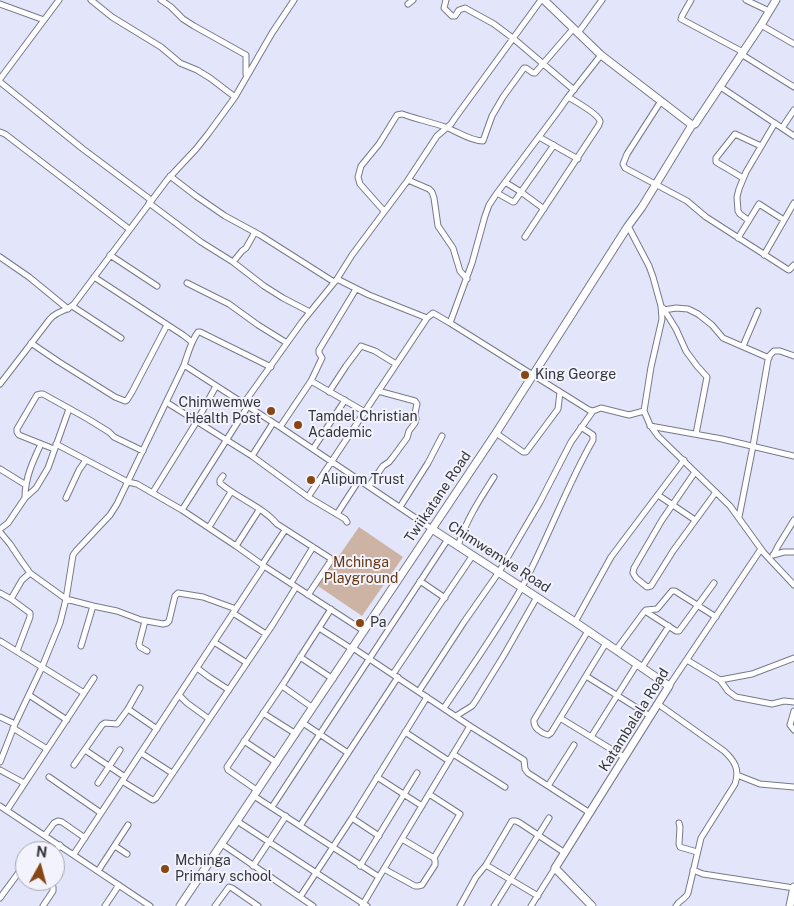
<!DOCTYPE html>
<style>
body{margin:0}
#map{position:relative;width:794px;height:906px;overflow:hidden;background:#e3e5fa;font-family:"Public Sans",sans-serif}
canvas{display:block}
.north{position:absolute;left:15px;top:841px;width:50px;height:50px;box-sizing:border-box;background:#f2f3fc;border:1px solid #a6a7af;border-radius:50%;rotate:7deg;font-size:14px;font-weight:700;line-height:20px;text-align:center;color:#33343c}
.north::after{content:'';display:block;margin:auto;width:18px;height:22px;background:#884613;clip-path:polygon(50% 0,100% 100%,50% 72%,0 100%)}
</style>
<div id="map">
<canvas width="794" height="906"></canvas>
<div class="north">N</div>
</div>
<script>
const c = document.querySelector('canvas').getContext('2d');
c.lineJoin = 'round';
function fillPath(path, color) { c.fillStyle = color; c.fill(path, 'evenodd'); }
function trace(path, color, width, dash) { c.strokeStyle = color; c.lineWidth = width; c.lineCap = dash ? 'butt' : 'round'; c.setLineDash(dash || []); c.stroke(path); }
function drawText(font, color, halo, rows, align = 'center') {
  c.font = font + ' "Public Sans",sans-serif'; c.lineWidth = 4; c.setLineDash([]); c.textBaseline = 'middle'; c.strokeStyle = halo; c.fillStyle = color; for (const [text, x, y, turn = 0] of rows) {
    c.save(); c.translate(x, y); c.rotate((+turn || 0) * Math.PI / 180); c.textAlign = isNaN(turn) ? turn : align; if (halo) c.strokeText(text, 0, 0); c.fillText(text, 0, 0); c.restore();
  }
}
fillPath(new Path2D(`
 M359 527 403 557 362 616 318 586Z`), '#cdb3a3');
const street = new Path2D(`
 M91 0 112 17 161 47 180 63 197 70 210 78 235 97
 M161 0 171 7 183 19 194 26 246 55V74
 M446 0 444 8 452 16H455L459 10 465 8 494 24 514 39 574 90
 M691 0 682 16 681 19 743 52
 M746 0 769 11
 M0 4 44 20
 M408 4 413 0
 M761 25 794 44
 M578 33 602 0
 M741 54 794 87
 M0 79 59 0
 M0 82 83 149 151 200
 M719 86 794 136
 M661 101 627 154 623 164 625 168 687 201 706 217 787 269 789 270 794 265
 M782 128 794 110
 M0 132 5 134 129 229
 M539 137 578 159
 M170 176 196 196 225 216 260 235 334 282
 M743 178 716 162V158L735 134 761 146
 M408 180 429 189 432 192 434 198 438 226 453 248 460 271 467 279
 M505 182 521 192 544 209
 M497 193 513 202H514L554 145
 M149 203 201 242 233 262 264 286 283 298 310 312
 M384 211 360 184 358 177 361 166 379 144 397 115 402 114C416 119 431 122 445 127 457 131 470 141 483 141L492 116 503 97 524 68H526L533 73H535L573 29
 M748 220 740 214 738 211 737 197 739 189 746 172 775 123
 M628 226 649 266 653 277 661 306 662 319 651 367 644 411 650 425 658 436 730 506 764 553 794 585
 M525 237 599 125C599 124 600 123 600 121 598 114 575 101 568 97
 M738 238 759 204 784 220
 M110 255 157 286
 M764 255 794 203
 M0 257 29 277 68 309
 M233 262 242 251 246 248 255 232
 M94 277 183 335 192 342
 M337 279 369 295 427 318
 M187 283 229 304 258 325 287 343
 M72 306 121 338
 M663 308 676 329 686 351 697 366 707 377 696 434
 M664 310 676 308 688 309 698 314 712 325 723 338 769 358
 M450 323 472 263 485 216 489 205 497 193 559 110 568 97 601 55
 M31 343 59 362 115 397 125 401 127 400 132 392 167 325
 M743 346 758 311
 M184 365 280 427 432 529
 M311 381 365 412
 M0 384 50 319C57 311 67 311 74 304L167 180 196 149 208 134 235 97 272 33 294 0
 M329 392 346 366 361 346 375 351 396 364
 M166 402 252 456
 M244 403 302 322 337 279 352 255 408 180 437 136 451 124 455 118 541 0
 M273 423 252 456 308 497 345 519 347 522
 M650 426 722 439 794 456
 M280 427 311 381 322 358 319 353V350L356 289
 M496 433 523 452H526L558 409 560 392
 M56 444 128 482 137 484 182 510 236 546 264 566 364 631
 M54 449 19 435 17 432V429L37 395 41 394H43L88 419 109 432 114 437 143 451
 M313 449 345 400
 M0 469 26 485
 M695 472 662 520 634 568 633 573 636 578 647 587 651 586 673 551 716 492
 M223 476 220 480V483C237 498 263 507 277 524L330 558V562L308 595
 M369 486 383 466 389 462 393 457 407 438 409 431 415 423 416 419 415 413 417 404 415 401 378 391
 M153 492 197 421 216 386
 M658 495 695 520
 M25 497C25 478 33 461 41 444
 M308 497 427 318 433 313 450 323 589 410 593 411
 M66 498 79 470 86 460
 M400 507 428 463 442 436
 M182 510 248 406
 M337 514 359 480
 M739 517 753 446 768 360 770 355 774 351H780L794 356
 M209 527 231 492
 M0 529 8 523 25 498 36 488 48 468 69 409
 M0 532 10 544 20 559 30 573 66 599 93 606 117 611 141 620 163 624 167 623 169 621 175 596 178 593 203 597 236 609
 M236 546 259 510
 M458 546C466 520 480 499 494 477
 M774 554 778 546 794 520
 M773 555 784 552H794
 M262 565 285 530
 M420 581 445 598
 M291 583 313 547
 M0 593 11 599 30 613V617L17 651
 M11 599 22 580 30 573
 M645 611 676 631H679L714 583
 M233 613 266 634
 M145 621 139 644 140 647 147 651
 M575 622 611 557 684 460
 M319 628 352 649
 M588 631 534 720C533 728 541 733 548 735L551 733 606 643
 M0 641 84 693
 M214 642 247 663
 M81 646 93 606
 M616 650 644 612 646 610 657 609 672 591H675L716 617
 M300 657 333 679
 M687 660 720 680 728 691 736 697 772 704 784 701 794 702
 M642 667 669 626
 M197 668 209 677 229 690
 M393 674 473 555
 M586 676 650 716
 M720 680 752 674 794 658
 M282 686 313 708
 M669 686 761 549
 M140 688 128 709 157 729
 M419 691 464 622 499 572 540 502 571 442 593 411 601 408 629 415 644 411
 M29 695 67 720
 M179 695 187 703 209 719
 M658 704 724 751C735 761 740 770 735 784L701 838 688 893C686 899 679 900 676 906
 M444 708C470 669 499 628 522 587 548 539 566 487 593 440V435L581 427
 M794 711 790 725 794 730
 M263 713 296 734
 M456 716 472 706 475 702 504 655 537 597
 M0 717 15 724
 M560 718 624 757
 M303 723 348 753
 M470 726 524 760 525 769 528 773 590 813
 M13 728 47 749
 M405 732 449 761
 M591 737 637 664
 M244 741 277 763
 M85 750 125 777
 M141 753 172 773
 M453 754 505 787
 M0 762 15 724 42 667 60 623 66 599 73 555 76 551 110 515 117 504 184 365C188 354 191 341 198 332H200L271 367
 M74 765 102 725 105 723 117 724 128 709
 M0 770 24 783
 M737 775 760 784 794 787
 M49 777 101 813
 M377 777 422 806
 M122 781 151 799 153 800 156 798 273 624 296 587
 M98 783 120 750
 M548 786 574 745
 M258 791 228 770 227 767 285 681 331 609
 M254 796 379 877 470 726 353 648
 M0 806 150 906
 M272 807 448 539
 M7 810 94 678
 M352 818 379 836
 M237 821 367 906
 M679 823 680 827 679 844 680 847 697 852
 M300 826 398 677
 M45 835 54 823 58 821 62 822 85 838
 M402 839 434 858
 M222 844 313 906
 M115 846 127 854
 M55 852 60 845
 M74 854 264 566
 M486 865 538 896
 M253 866 286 816
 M360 866 417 773
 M384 869 415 886H418L422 885 435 865V861L434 858 460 814 429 794
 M693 870 703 874 794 888
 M98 871 128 825
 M300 897 352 818 427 697
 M0 898 22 868 25 866
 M43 906 53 891V887L49 881
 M105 906 119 885
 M215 906 229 887 232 888 258 906
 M362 906 379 877
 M460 906 476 877 486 865 512 821H516L520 823 565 853
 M494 906 549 818
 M531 906 555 868`);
const secondary = new Path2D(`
 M544 0 601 55 692 125
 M432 529 575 622 669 686 555 868 592 906
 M180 906 496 433 628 226 642 207 692 125 695 124 761 25 776 0
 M790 906 794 887`);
trace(street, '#77798b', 7);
trace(secondary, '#77798b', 9);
trace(street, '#fff', 5);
trace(secondary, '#fff', 7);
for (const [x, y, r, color] of [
 [525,375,5,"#884613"],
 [271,411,5,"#884613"],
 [298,425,5,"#884613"],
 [311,480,5,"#884613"],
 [360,623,5,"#884613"],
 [165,869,5,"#884613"]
]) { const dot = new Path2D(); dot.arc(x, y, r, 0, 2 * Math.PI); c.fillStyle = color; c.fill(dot); trace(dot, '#f2f3fc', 2); }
drawText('14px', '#33343c', '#f2f3fc', [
 ["King George",535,375],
 ["Chimwemwe",261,403,"right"],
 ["Health Post",261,419,"right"],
 ["Tamdel Christian",308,417],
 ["Academic",308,433],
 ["Alipum Trust",321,480],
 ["Pa",370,623],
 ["Mchinga",175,861],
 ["Primary school",175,877]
], 'left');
drawText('14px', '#33343c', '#f2f3fc', [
 ["Twiikatane Road",438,497,-56],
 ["Chimwemwe Road",499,557,33],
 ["Katambalala Road",634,720,-58]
]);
drawText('14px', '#67350f', '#f2f3fc', [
 ["Mchinga",361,563],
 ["Playground",361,579]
]);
</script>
